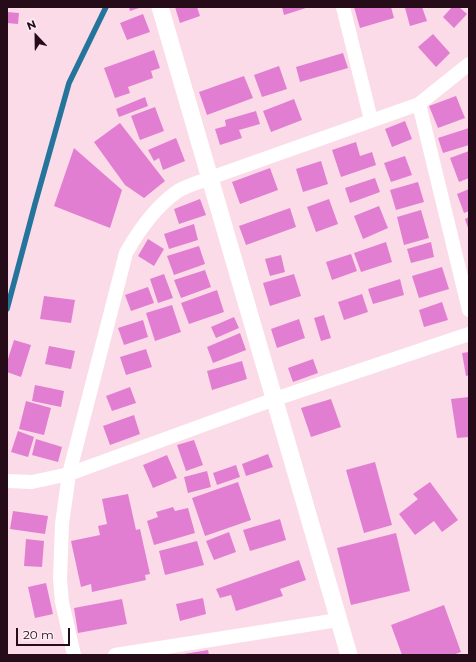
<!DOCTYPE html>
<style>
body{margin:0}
#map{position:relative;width:476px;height:662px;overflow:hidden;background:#fadbe7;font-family:Montserrat,sans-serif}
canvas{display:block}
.frame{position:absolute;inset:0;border:8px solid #260c18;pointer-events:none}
.north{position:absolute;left:16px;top:16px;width:40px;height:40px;-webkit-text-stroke:3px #fdedf3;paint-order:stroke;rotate:338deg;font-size:11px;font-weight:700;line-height:16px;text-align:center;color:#260c18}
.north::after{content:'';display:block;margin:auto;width:14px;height:18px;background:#260c18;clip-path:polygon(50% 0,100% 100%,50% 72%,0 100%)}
.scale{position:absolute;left:16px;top:628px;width:54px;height:18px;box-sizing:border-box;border:2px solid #260c18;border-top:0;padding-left:5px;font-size:12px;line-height:14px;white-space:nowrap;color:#260c18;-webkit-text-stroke:3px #fdedf3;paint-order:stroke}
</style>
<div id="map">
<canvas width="476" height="662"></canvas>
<div class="frame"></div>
<div class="north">N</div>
<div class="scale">20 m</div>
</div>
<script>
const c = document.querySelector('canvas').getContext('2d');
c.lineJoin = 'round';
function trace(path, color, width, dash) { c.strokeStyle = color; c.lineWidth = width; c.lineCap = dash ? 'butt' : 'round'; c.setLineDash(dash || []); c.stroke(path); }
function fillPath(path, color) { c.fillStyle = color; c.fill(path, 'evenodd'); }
trace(new Path2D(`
 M7 309 35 204 69 83 106 7`), '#25749c', 5.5);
fillPath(new Path2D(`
 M129 7H142L130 11Z
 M175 7H197L200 16 180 23Z
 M282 7H309L284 15Z
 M354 7H391L394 18 360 28Z
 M407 7H422L427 21 410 26 405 8Z
 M452 7H459L467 14 454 28 443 17Z
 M7 12 19 13 18 24 7 23Z
 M143 14 150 32 127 40 120 23Z
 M433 34 450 53 436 67 418 47Z
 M154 50 160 68 151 71 153 78 128 87 130 93 115 98 104 68Z
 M343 53 348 68 300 82 296 67Z
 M279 66 287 89 262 97 254 75Z
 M244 76 253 98 207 115 199 92Z
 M456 96 465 118 438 128 429 106Z
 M145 97 148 106 119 117 116 109Z
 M294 99 302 120 271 132 263 111Z
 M155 107 164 131 140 140 131 116Z
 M256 111 260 124 239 130 242 138 220 145 215 129 226 126 225 120Z
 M405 121 412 139 392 147 385 129Z
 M120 123 165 181 144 198 125 185 94 142Z
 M469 128V145L443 153 438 138Z
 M176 138 185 161 163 170 159 158 154 161 148 150Z
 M356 142 360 156 372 152 376 165 341 177 332 150Z
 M74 148 122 190 110 228 54 206Z
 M469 151V178L459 182 450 158Z
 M405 156 412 175 391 182 384 163Z
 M321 161 328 184 303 192 296 169Z
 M270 168 278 190 240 204 232 182Z
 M375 178 380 192 350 203 345 188Z
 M418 182 424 202 396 210 390 190Z
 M469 189V211L464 213 457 194Z
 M200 199 206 215 179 224 174 209Z
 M329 199 338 224 316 232 307 207Z
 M379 206 388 228 363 239 354 216Z
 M290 208 296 227 246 245 239 226Z
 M421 210 429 238 404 245 397 217Z
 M469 217V231L465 219Z
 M194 224 198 240 169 249 164 234Z
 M148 239 164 249 154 266 138 256Z
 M386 242 392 262 361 272 354 253Z
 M431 242 434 257 411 263 407 249Z
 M199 246 205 264 174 275 167 256Z
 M351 254 357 271 332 280 326 262Z
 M281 255 285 272 270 276 265 259Z
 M442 267 449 289 419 298 412 276Z
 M205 270 211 287 181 298 174 280Z
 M164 274 173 298 158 303 150 279Z
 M294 274 301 296 270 306 263 283Z
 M400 279 404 295 373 304 368 289Z
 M148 287 154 303 131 311 125 295Z
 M217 290 224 312 189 324 181 303Z
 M362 294 368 312 344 320 338 302Z
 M44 296 75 300 71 323 40 319Z
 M442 302 448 320 424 327 419 310Z
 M172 305 181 332 155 341 146 313Z
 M324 315 331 338 321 341 314 318Z
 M234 317 239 328 216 338 211 327Z
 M299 319 305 338 277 348 271 329Z
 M143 320 148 337 124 345 118 328Z
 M240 333 246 350 213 363 207 347Z
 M14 340 31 345 21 377 7 372V362Z
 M49 346 75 351 71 369 45 364Z
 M146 349 152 367 126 375 120 357Z
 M469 352V375L466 376 462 353Z
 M313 359 318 373 293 382 288 368Z
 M242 361 247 379 212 390 207 371Z
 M35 385 64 391 61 407 32 401Z
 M130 387 136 403 112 411 106 396Z
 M469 397V437L457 438 451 399Z
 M331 399 341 427 311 437 301 408Z
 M26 401 51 408 44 435 19 429Z
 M134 415 140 434 110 445 103 426Z
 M18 431 34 437 28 457 11 452Z
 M36 439 62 447 58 462 32 455Z
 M194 440 203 465 186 471 177 445Z
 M268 454 273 467 246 476 242 464Z
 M167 455 177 478 153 488 143 465Z
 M375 462 392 525 364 533 346 470Z
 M236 465 240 477 217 485 213 473Z
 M207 471 211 487 188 493 184 477Z
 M238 482 251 520 205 536 192 498Z
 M430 482 458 520 442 532 434 521 415 535 399 514 418 499 413 494Z
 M128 494 136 530 140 529 150 574 145 575 146 580 92 592 91 584 81 587 71 541 100 535 98 526 107 524 102 499Z
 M173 507 175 511 188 508 195 533 154 545 147 521 158 517 156 512Z
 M13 511 48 516 45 534 10 529Z
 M280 519 286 540 250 551 243 530Z
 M229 532 236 552 214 560 206 541Z
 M396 533 410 591 351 605 337 548Z
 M26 539 44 541 42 567 24 566Z
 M197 541 204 565 165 575 159 551Z
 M299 560 306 580 280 589 283 596 236 611 231 595 220 598 216 589Z
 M46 583 53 614 35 618 28 587Z
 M203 598 206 614 180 621 176 604Z
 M122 599 127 624 78 633 74 608Z
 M444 605 461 652 453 655H402L391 625Z
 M208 650 209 655H184V654Z`), '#e17ed2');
trace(new Path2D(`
 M343 7 371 120
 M419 104 469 310
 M7 481 32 482 69 474 275 399 469 334
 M74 655 62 602 60 579 62 524 69 474 126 253C139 230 156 206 178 191 188 185 200 182 210 178L419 104 469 64
 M115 655 338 620`), '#fff', 14);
trace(new Path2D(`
 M160 7 349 655`), '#fff', 17);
</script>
